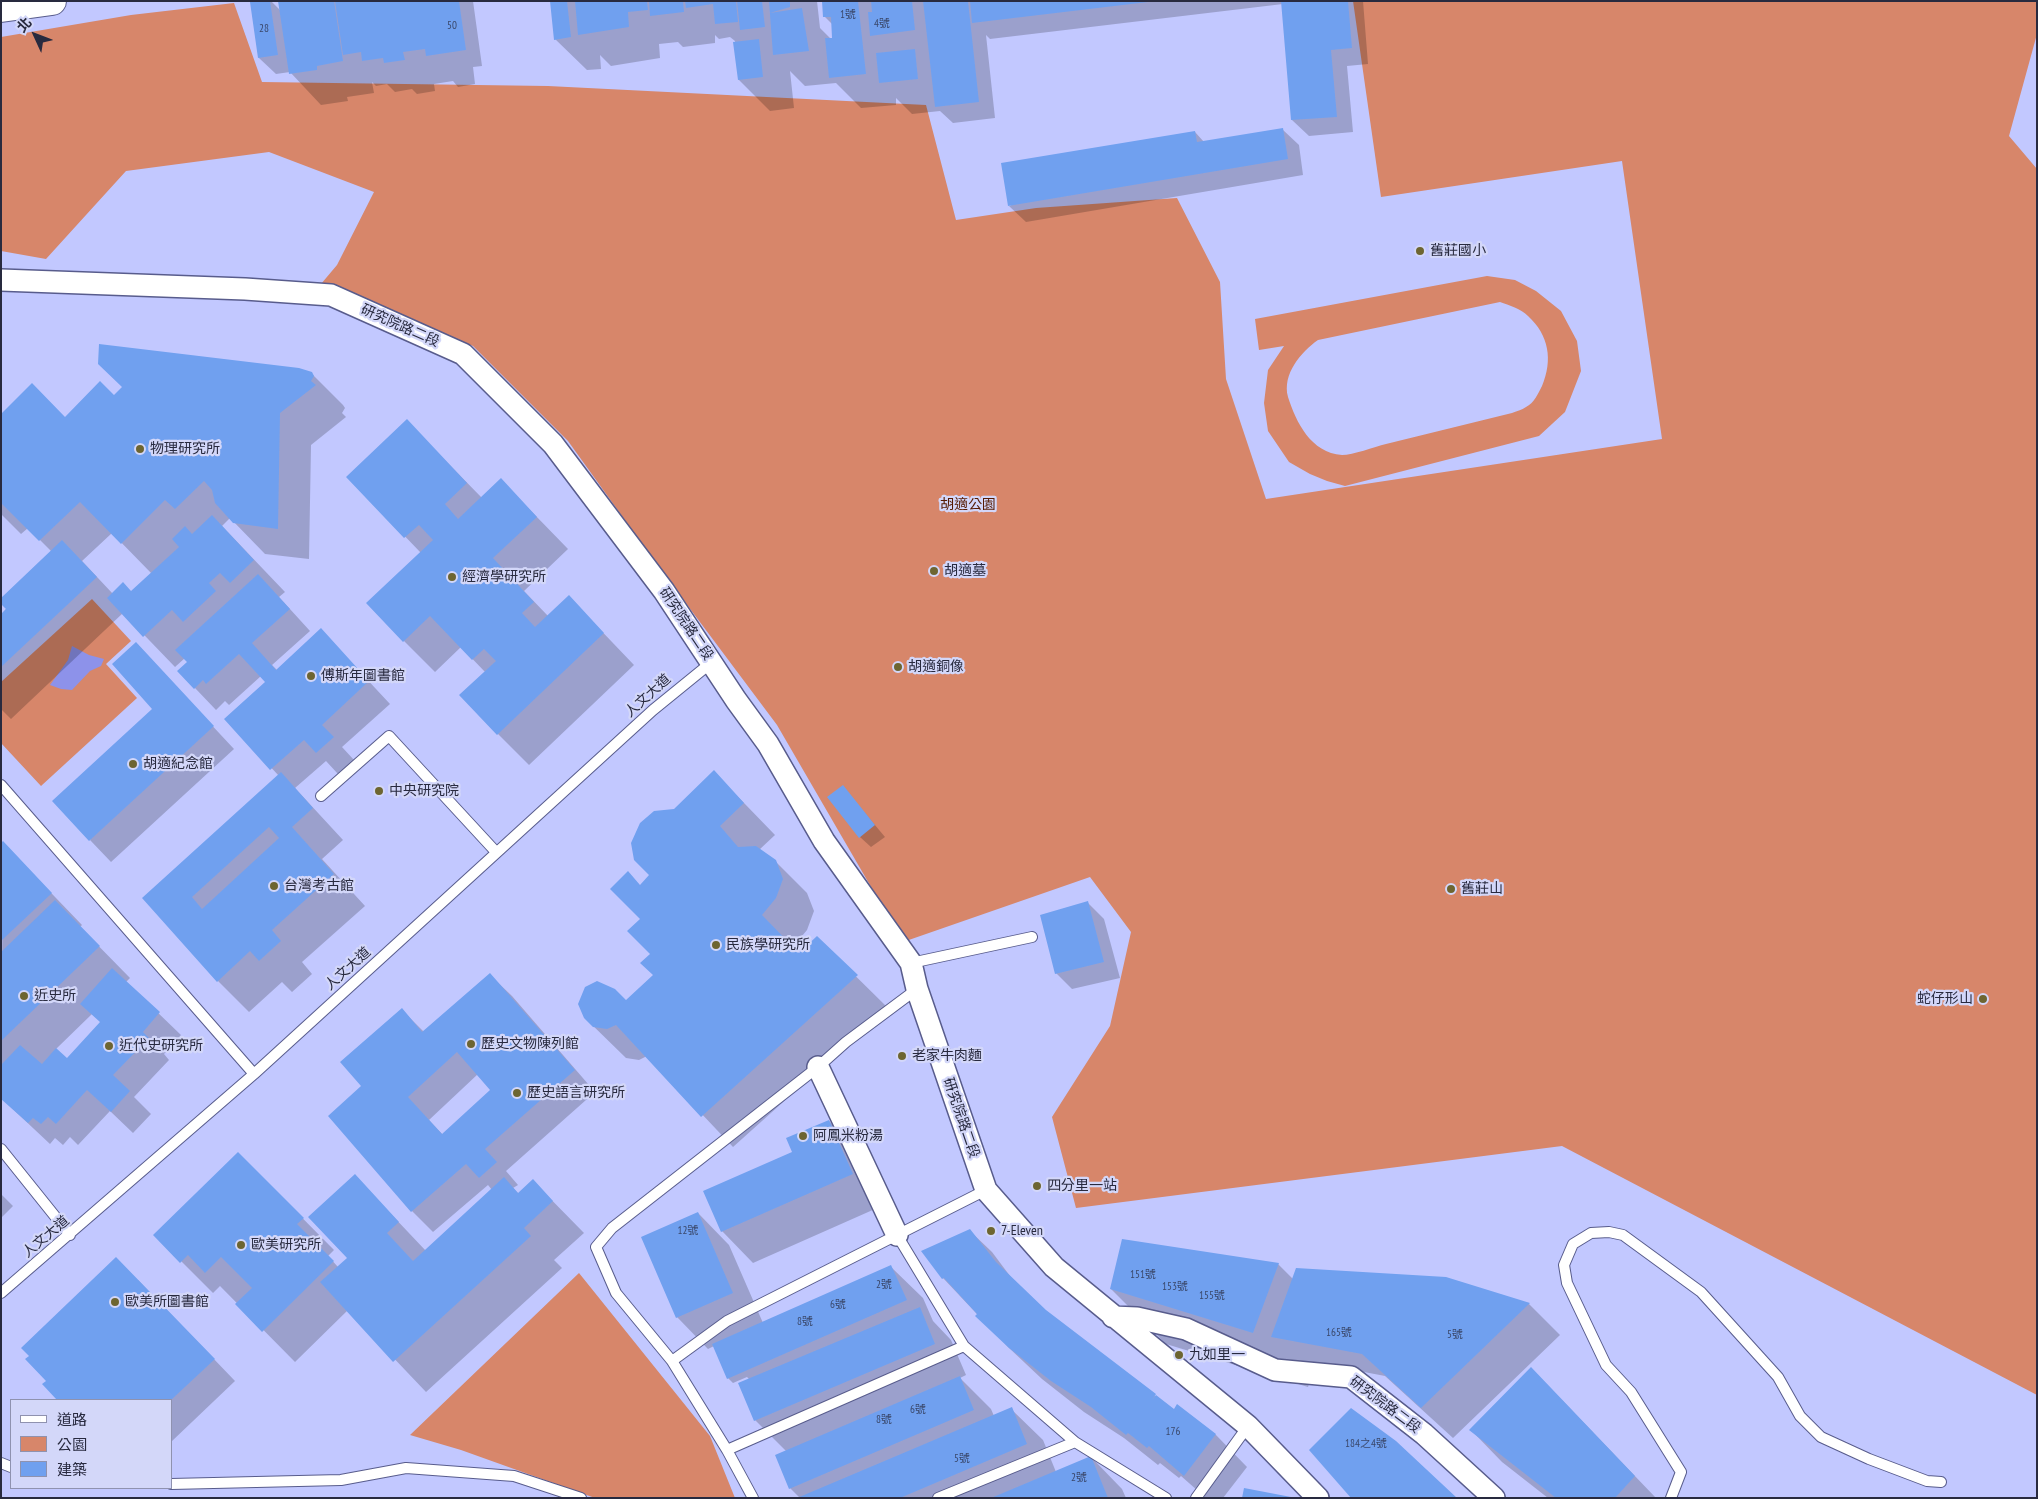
<!DOCTYPE html>
<meta charset="utf-8">
<style>
body{margin:0}
#map{position:relative;width:2038px;height:1499px;overflow:hidden;background:#c2c8ff;font-family:"PT Sans Narrow","Noto Sans TC",sans-serif}
canvas{display:block}
.frame{position:absolute;inset:0;border:2px solid #282a3f;pointer-events:none}
.legend{position:absolute;left:10px;top:1399px;width:162px;height:90px;box-sizing:border-box;background:#d3d7f9;border:1px solid #8f92af;margin:0;padding:6px 9px;list-style:none;font-size:15px;color:#282a3f}
.legend li{display:flex;align-items:center;gap:10px;height:25px}
.legend b{width:25px;border:1px solid #8f92af}
.north{position:absolute;left:10px;top:10px;width:50px;height:50px;-webkit-text-stroke:4px #d3d7f9;paint-order:stroke;rotate:313deg;font-size:14px;font-weight:700;line-height:20px;text-align:center;color:#282a3f}
.north::after{content:'';display:block;margin:auto;width:18px;height:22px;background:#282a3f;clip-path:polygon(50% 0,100% 100%,50% 72%,0 100%)}
</style>
<div id="map">
<canvas width="2038" height="1499"></canvas>
<div class="frame"></div>
<ul class="legend">
<li><b style="height:6px;background:#fff"></b>道路</li>
<li><b style="height:14px;background:#d7866a"></b>公園</li>
<li><b style="height:14px;background:#70a0ef"></b>建築</li>
</ul>
<div class="north">北</div>
</div>
<script>
const c = document.querySelector('canvas').getContext('2d');
c.lineJoin = 'round';
function fillPath(path, color) { c.fillStyle = color; c.fill(path, 'evenodd'); }
function trace(path, color, width, dash) { c.strokeStyle = color; c.lineWidth = width; c.lineCap = dash ? 'butt' : 'round'; c.setLineDash(dash || []); c.stroke(path); }
function drawText(font, color, halo, rows, align = 'center') {
  c.font = font + ' "PT Sans Narrow","Noto Sans TC",sans-serif'; c.lineWidth = 4.5; c.setLineDash([]); c.textBaseline = 'middle'; c.strokeStyle = halo; c.fillStyle = color; for (const [text, x, y, turn = 0] of rows) {
    c.save(); c.translate(x, y); c.rotate((+turn || 0) * Math.PI / 180); c.textAlign = isNaN(turn) ? turn : align; if (halo) c.strokeText(text, 0, 0); c.fillText(text, 0, 0); c.restore();
  }
}
fillPath(new Path2D(`
 M1353 1H2037V34L2009 136 2037 169V1395L1562 1146 1076 1208 1052 1117 1110 1026 1131 932 1090 877 903 942 777 725 655 562 568 441 473 346 321 284 337 265 374 192 269 152 126 171 46 259 1 251V37L131 15 234 3 262 82 548 86 926 105 956 220 1036 208 1177 198 1220 282 1226 379 1266 499 1662 439 1622 161 1381 197Z
 M1487 276 1515 280 1536 291 1561 311 1577 341 1581 371 1565 412 1539 436 1345 486 1327 481 1310 474 1289 462 1268 431 1264 403 1268 370 1284 346 1259 350 1255 319ZM1500 302C1509 305 1521 309 1528 316 1549 335 1553 360 1542 386 1538 394 1534 403 1526 407 1522 410 1516 411 1512 413 1470 423 1428 434 1386 444 1374 447 1353 455 1342 455 1311 453 1296 422 1288 397 1282 374 1301 352 1318 340Z
 M92 599 131 641 106 664 137 698 41 786 1 743V682Z
 M579 1273 710 1436 735 1498H595L461 1450 410 1435Z`), '#d7866a');
fillPath(new Path2D(`
 M72 646 89 655 104 659 101 666 90 671 72 690 61 689 50 685 68 660Z`), '#8d92ea');
fillPath(new Path2D(`
 M262 1H271L281 11 279 1H473L482 66 473 67 475 84 458 87 453 81 434 84 435 91 417 94 412 89 395 92 387 84 376 86 372 82 374 93 347 97 348 101 321 105 290 72 276 74 259 58 251 3Z
 M551 1H817L820 28 831 39H833V25L825 17 823 1H1363L1368 64 1347 66 1353 132 1309 136 1292 120 1283 4 990 39 986 35 995 118 953 123 940 111 912 114 896 98V105L861 108 836 83 805 86 790 71 794 108 770 111 739 80 735 41 730 37 719 39 715 35V43L683 47 678 42 659 44 660 58 611 66 600 55 601 69 587 70 555 39Z
 M1282 129 1299 145 1303 175 1026 222 1009 206 1195 132 1204 142Z
 M311 373 343 405 345 408 342 413 346 417 311 445 309 559 265 554 230 518 222 526 285 592 279 597 310 631 272 665 277 670 321 630 390 704 342 747 354 760 338 774 326 761 295 788 343 840 322 859 365 906 302 962 312 974 292 992 282 982 249 1012 218 981 143 898 279 776 226 719 267 682 261 676 229 705 225 701 216 710 195 688 189 662 185 658 175 667 123 613 11 719 1 709V615L52 552 28 528 21 534 1 514V415L65 418 114 397ZM112 533 152 574 132 593 113 594 82 561Z
 M438 453 482 498 501 480 568 549 524 591 548 616 569 597 634 665 529 765 498 734 486 673 461 647 435 672 404 641 421 553 348 477Z
 M136 644 234 749 111 862 90 840 154 709Z
 M714 772 775 835 759 850 775 861 807 893 814 911 807 930 793 947 799 954 817 938 888 1008 733 1147 647 1056 639 1060 626 1058 585 1018 626 1002 654 975 652 954 642 920 641 886 651 875 675 810Z
 M843 787 885 837 871 847 860 837Z
 M3 843 82 925 80 927 130 978 126 982 181 1035 164 1054 169 1060 134 1097 151 1114 133 1133 110 1111 78 1145 70 1137 63 1145 55 1138 50 1144 1 1098ZM92 1014 101 1022 67 1060 56 1049Z
 M1088 903 1104 919 1120 978 1072 989 1056 973Z
 M490 975 512 996 595 1092 506 1171 518 1185 513 1188 519 1194 533 1181 584 1233 554 1260 562 1268 426 1392 348 1310 295 1362 220 1286 213 1293 155 1235 238 1153 334 1250 328 1256 338 1267 349 1258 355 1176 426 1251 492 1190 488 1185 433 1232 412 1211 363 1087 402 1010 424 1032ZM478 1074 492 1090 443 1135 429 1120Z
 M829 1121 861 1152 884 1205 753 1263 722 1231 794 1153Z
 M1 1194 13 1206 1 1218Z
 M698 1213 729 1245 763 1323 891 1267 923 1298 933 1321 951 1340 966 1375 960 1378 991 1409 994 1416 1011 1409 1043 1440 1056 1472 1091 1457 1122 1489 1126 1498H800L790 1488 786 1451 755 1420 750 1380 747 1377 733 1383 728 1378 714 1346 708 1349 677 1317Z
 M970 1231 992 1252 1013 1280 1045 1311 1174 1411 1177 1406 1216 1435 1247 1467 1223 1498H1206L1181 1476 1179 1478 1160 1463 1158 1465 1124 1438 1084 1412 1042 1379 1008 1347 943 1278Z
 M1278 1264 1293 1279 1445 1278 1529 1304 1560 1335 1453 1438 1385 1376 1317 1363 1308 1387 1166 1344 1111 1289Z
 M138 1280 235 1381 171 1442V1400H59L44 1384Z
 M1562 1400 1656 1498H1548L1502 1462 1471 1430Z`), '#0003');
fillPath(new Path2D(`
 M270 1 278 55 258 58 250 2Z
 M278 1H334L343 61 317 66V70L289 74Z
 M335 1H459L466 50 426 56 425 49 403 52 405 60 384 63 383 58 362 61 361 52 343 55Z
 M550 1H567L571 37 554 40Z
 M575 1H647L648 10 628 12 629 27 578 35Z
 M649 1H683L684 12 650 16Z
 M685 1H736L738 22 715 24 713 4 686 8Z
 M737 1H762L765 27 740 30Z
 M769 1H790V7L770 13 802 8 809 51 773 55Z
 M822 1H858L866 74 829 78 825 38H832L831 17H823Z
 M871 1H912L915 30 870 36 868 12H872Z
 M923 1H968L979 102 935 107Z
 M970 1H1148V2L972 23Z
 M1281 1H1348L1352 48 1331 50 1337 117 1291 120Z
 M759 39 763 77 738 80 733 42Z
 M915 49 918 79 879 83 876 53Z
 M1283 128 1288 159 1008 206 1001 163 1195 131 1197 142Z
 M99 344 299 368 312 372 314 376 311 381 316 385 280 413 278 529 233 523 215 503 212 490 204 481 175 509 165 500 121 544 80 502 39 541 1 503V414L32 383 65 417 100 381 114 395 122 387 98 364Z
 M407 419 467 483 445 504 458 519 501 478 537 517 493 558 534 602 522 613 535 627 569 595 604 633 497 735 459 695 496 661 484 649 472 660 430 616 403 642 366 603 433 540 419 525 404 538 346 477Z
 M212 515 254 560 230 583 220 573 209 583 216 591 183 622 172 610 143 637 107 598 123 582 131 591 179 547 172 539 185 526 192 534Z
 M62 540 97 577 1 667V614L6 609 1 604V598Z
 M258 574 290 609 252 643 276 670 321 628 369 681 322 725 334 737 316 753 304 740 270 770 224 719 265 682 239 654 206 684 203 680 194 689 177 671 187 662 175 650Z
 M136 642 214 726 89 841 52 801 152 709 112 664Z
 M714 770 744 803 720 826 738 847 756 846 776 860 783 879 776 898 762 915 799 953 817 936 858 975 701 1117 616 1025 607 1029 593 1027 584 1018 578 1004 585 987 597 981 615 989 626 1000 653 975 640 963 650 954 627 931 640 919 610 889 628 871 640 885 649 875 634 860 631 843 640 823 654 811 674 809Z
 M281 772 313 808 292 827 334 874 272 930 281 941 259 961 250 951 217 982 142 898ZM269 827 279 838 202 909 192 897Z
 M843 785 875 825 859 838 827 797Z
 M3 841 52 893 1 941V843Z
 M55 900 100 946 1 1041V952Z
 M1088 901 1104 962 1055 974 1040 915Z
 M112 968 160 1012 143 1032 149 1038 113 1075 130 1091 111 1112 87 1090 56 1124 48 1117 41 1124 33 1118 28 1123 1 1099V1065L20 1045 42 1064 56 1048 67 1058 100 1022 80 1004Z
 M490 973 575 1070 485 1149 497 1162 479 1178 466 1164 411 1212 328 1116 361 1086 340 1062 402 1008 422 1032ZM457 1052 490 1090 442 1134 408 1097Z
 M829 1120 853 1174 721 1232 703 1191 792 1152 786 1138Z
 M238 1152 304 1218 297 1224 334 1261 262 1332 235 1304 252 1288 221 1257 205 1273 188 1255 180 1263 153 1235Z
 M355 1174 399 1222 387 1233 413 1261 504 1177 518 1193 533 1179 553 1201 524 1228 531 1236 393 1362 320 1282 347 1258 308 1217Z
 M698 1212 733 1293 676 1318 641 1237Z
 M970 1229 996 1262 1046 1310 1156 1394 1152 1400 1156 1395 1174 1409 1177 1404 1216 1434 1184 1476 1149 1446 1147 1448 1128 1433 1126 1435 1091 1407 1051 1381 1009 1348 975 1316 977 1314 944 1278 942 1279 921 1251Z
 M1122 1239 1279 1263 1253 1333 1110 1289Z
 M116 1257 215 1359 171 1400H57L42 1384 46 1381 25 1359 29 1356 21 1348Z
 M891 1265 907 1300 727 1379 712 1344Z
 M1296 1268 1446 1277 1530 1303 1421 1408 1362 1354 1271 1337Z
 M920 1307 935 1344 754 1421 738 1383Z
 M1531 1367 1635 1476 1615 1498H1556L1469 1430Z
 M960 1376 974 1410 789 1489 775 1455Z
 M1012 1407 1027 1444 900 1498H797Z
 M1351 1408 1396 1441 1457 1498H1351L1309 1450Z
 M1091 1456 1108 1498H991Z
 M1244 1488 1291 1497V1498H1242Z`), '#70a0ef');
const lane = new Path2D(`
 M1 785 254 1074
 M321 796 389 736 496 852
 M911 963 1032 937
 M917 989 846 1042 818 1067 612 1228 596 1247 616 1293 672 1361 727 1321 986 1190
 M1 1149 70 1235
 M897 1235 964 1346 1075 1442 1166 1498
 M1 1293 254 1074 653 710 712 662
 M672 1361 727 1450 753 1498
 M727 1450 964 1346
 M1 1463 11 1467
 M171 1484 341 1480 406 1468 514 1476 581 1498
 M938 1498 1075 1442
 M1196 1498 1248 1426
 M1671 1498 1681 1472 1631 1392 1606 1365 1567 1283 1564 1265 1573 1244 1591 1233 1609 1232 1623 1235 1701 1292 1778 1377 1800 1416 1821 1437 1869 1459 1927 1481 1941 1482`);
const street = new Path2D(`
 M1 280 245 289 331 295 463 354 553 444 664 591 736 700 768 744 824 841 911 963 917 989 986 1190 1054 1267 1248 1426 1318 1498
 M818 1067 897 1235
 M1113 1317 1137 1318 1186 1329 1275 1370 1351 1377 1424 1434 1494 1498`);
const secondary = new Path2D(`
 M1 8 52 1`);
trace(lane, '#585c8c', 12);
trace(street, '#585c8c', 24);
trace(secondary, '#585c8c', 30);
trace(lane, '#fff', 10);
trace(street, '#fff', 21);
trace(secondary, '#fff', 28);
for (const [x, y, r, color] of [
 [1420,251,5,"#6d6531"],
 [140,449,5,"#6d6531"],
 [934,571,5,"#6d6531"],
 [452,577,5,"#6d6531"],
 [898,667,5,"#6d6531"],
 [311,676,5,"#6d6531"],
 [133,764,5,"#6d6531"],
 [379,791,5,"#6d6531"],
 [274,886,5,"#6d6531"],
 [1451,889,5,"#6d6531"],
 [716,945,5,"#6d6531"],
 [24,996,5,"#6d6531"],
 [1983,999,5,"#6d6531"],
 [471,1044,5,"#6d6531"],
 [109,1046,5,"#6d6531"],
 [902,1056,5,"#6d6531"],
 [517,1093,5,"#6d6531"],
 [803,1136,5,"#6d6531"],
 [1037,1186,5,"#6d6531"],
 [991,1231,5,"#6d6531"],
 [241,1245,5,"#6d6531"],
 [115,1302,5,"#6d6531"],
 [1179,1355,5,"#6d6531"]
]) { const dot = new Path2D(); dot.arc(x, y, r, 0, 2 * Math.PI); c.fillStyle = color; c.fill(dot); trace(dot, '#d3d7f9', 2); }
drawText('11px', '#3a486b', null, [
 ["1號",848,15],
 ["4號",882,24],
 ["50",452,26],
 ["28",264,29],
 ["12號",688,1231],
 ["151號",1143,1275],
 ["2號",884,1285],
 ["153號",1175,1287],
 ["155號",1212,1296],
 ["6號",838,1305],
 ["8號",805,1322],
 ["165號",1339,1333],
 ["5號",1455,1335],
 ["6號",918,1410],
 ["8號",884,1420],
 ["176",1173,1432],
 ["184之4號",1366,1444],
 ["5號",962,1459],
 ["2號",1079,1478]
]);
drawText('14px', '#282a3f', '#d3d7f9', [
 ["舊莊國小",1430,251],
 ["物理研究所",150,449],
 ["胡適墓",944,571],
 ["經濟學研究所",462,577],
 ["胡適銅像",908,667],
 ["傅斯年圖書館",321,676],
 ["胡適紀念館",143,764],
 ["中央研究院",389,791],
 ["台灣考古館",284,886],
 ["舊莊山",1461,889],
 ["民族學研究所",726,945],
 ["近史所",34,996],
 ["蛇仔形山",1973,999,"right"],
 ["歷史文物陳列館",481,1044],
 ["近代史研究所",119,1046],
 ["老家牛肉麵",912,1056],
 ["歷史語言研究所",527,1093],
 ["阿鳳米粉湯",813,1136],
 ["四分里一站",1047,1186],
 ["7-Eleven",1001,1231],
 ["歐美研究所",251,1245],
 ["歐美所圖書館",125,1302],
 ["九如里一",1189,1355]
], 'left');
drawText('14px', '#282a3f', '#d3d7f9', [
 ["研究院路二段",400,326,24],
 ["研究院路二段",686,624,56],
 ["人文大道",648,696,-42],
 ["人文大道",348,969,-42],
 ["研究院路二段",961,1118,71],
 ["人文大道",46,1237,-40],
 ["研究院路二段",1385,1405,37]
]);
drawText('14px', '#551a02', '#d3d7f9', [
 ["胡適公園",968,505]
]);
</script>
